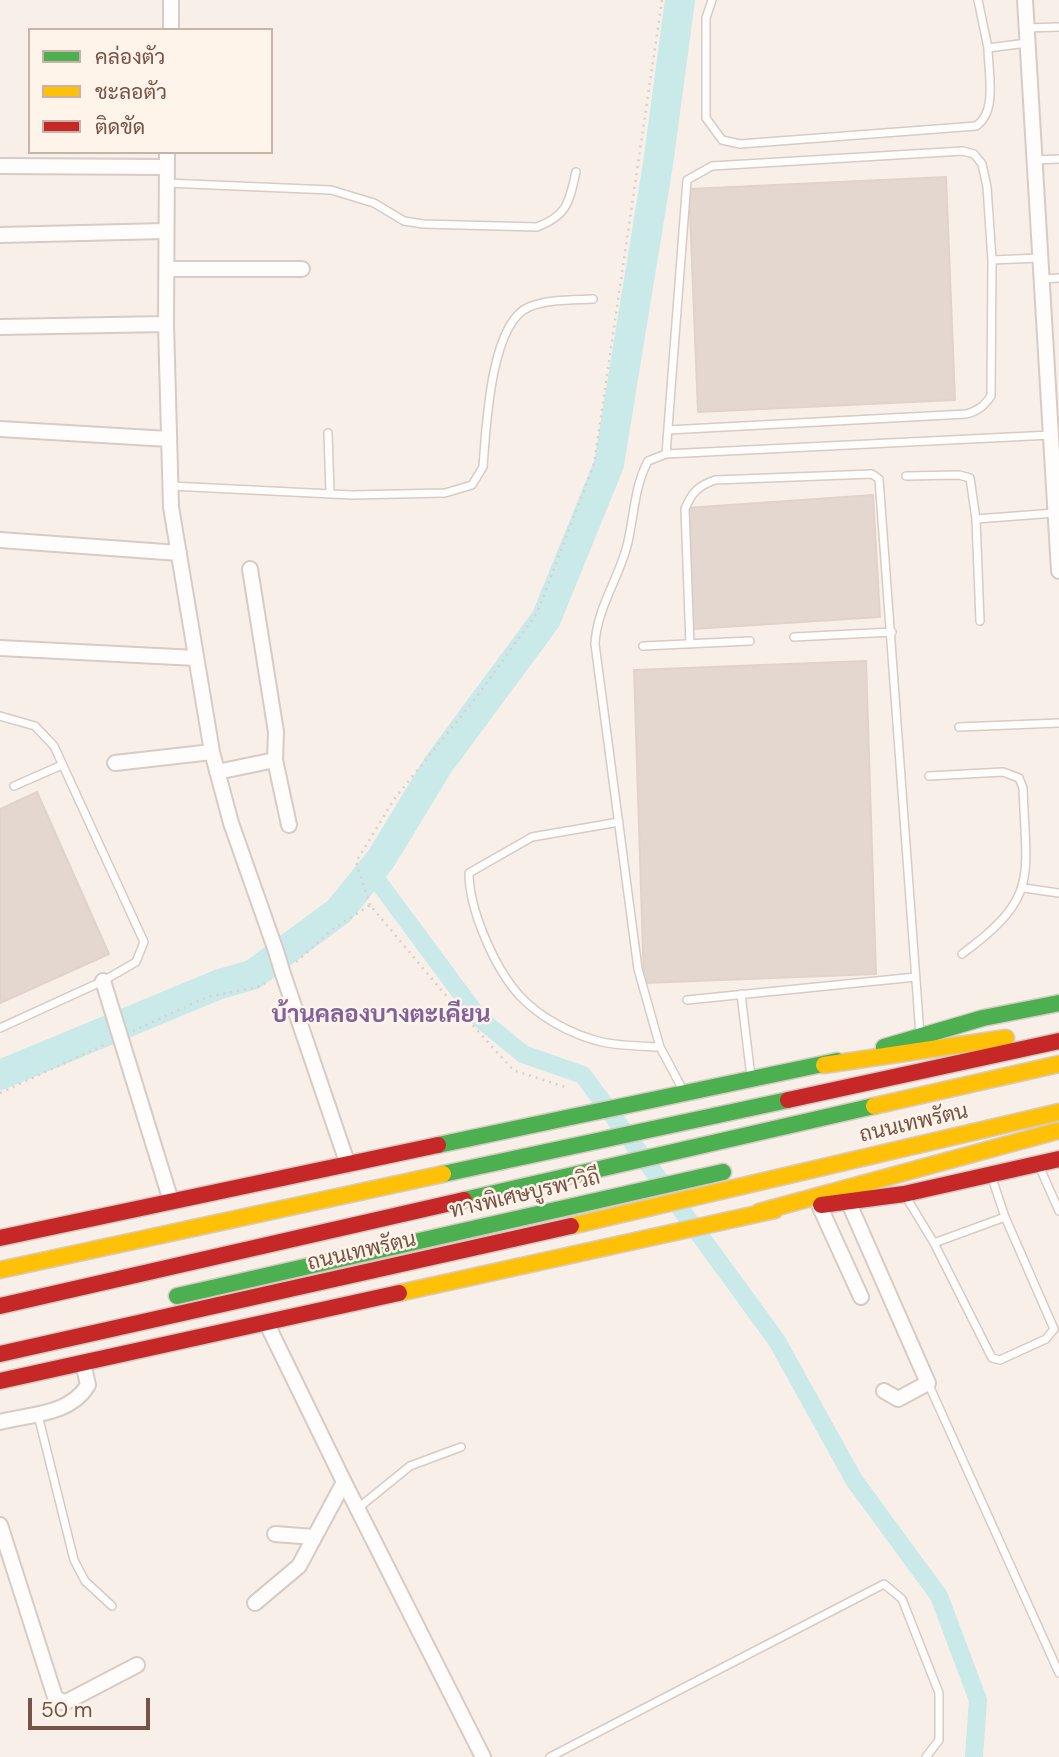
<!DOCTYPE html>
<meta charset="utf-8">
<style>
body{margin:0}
#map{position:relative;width:1059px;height:1757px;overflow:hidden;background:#f8f0e8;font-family:"DM Sans",Sarabun,sans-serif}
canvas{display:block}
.legend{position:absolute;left:28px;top:28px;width:245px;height:126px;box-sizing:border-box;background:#fff4e9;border:2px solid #c9b3a8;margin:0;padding:9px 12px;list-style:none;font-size:21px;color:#775246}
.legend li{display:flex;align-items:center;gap:14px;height:35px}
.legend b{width:35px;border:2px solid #c9b3a8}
.scale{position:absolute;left:28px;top:1698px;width:122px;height:32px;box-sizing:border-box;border:4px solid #775246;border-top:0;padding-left:9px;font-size:21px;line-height:24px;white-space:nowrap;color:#775246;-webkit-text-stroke:5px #fff4e9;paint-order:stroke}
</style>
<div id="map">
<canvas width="1059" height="1757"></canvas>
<ul class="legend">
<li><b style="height:9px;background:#4caf50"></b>คล่องตัว</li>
<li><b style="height:9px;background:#ffc107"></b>ชะลอตัว</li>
<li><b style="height:9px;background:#c62828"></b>ติดขัด</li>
</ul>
<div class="scale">50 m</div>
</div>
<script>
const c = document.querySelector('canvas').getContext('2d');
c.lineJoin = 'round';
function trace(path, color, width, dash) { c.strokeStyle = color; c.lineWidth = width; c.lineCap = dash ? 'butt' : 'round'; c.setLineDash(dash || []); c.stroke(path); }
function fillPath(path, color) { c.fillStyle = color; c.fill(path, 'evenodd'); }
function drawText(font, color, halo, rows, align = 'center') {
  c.font = font + ' "DM Sans",Sarabun,sans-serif'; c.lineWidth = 5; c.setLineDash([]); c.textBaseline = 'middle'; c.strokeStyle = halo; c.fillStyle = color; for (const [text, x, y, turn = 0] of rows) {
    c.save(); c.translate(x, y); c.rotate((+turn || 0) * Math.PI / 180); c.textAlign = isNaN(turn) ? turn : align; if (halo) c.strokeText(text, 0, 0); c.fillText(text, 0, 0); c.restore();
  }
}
trace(new Path2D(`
 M371 872 479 1018 523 1054 583 1075 777 1341 854 1480 939 1596 978 1700 974 1757`), '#c9eae9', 18);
trace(new Path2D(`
 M0 1075 220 984 252 975 339 911 381 859 438 765 546 619 609 464 658 164 680 0`), '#c9eae9', 30);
const building = new Path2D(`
 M946 177 955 400 698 412 689 189Z
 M873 495 880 617 693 629 686 508Z
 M866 661 876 974 644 983 634 670Z
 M37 792 109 954 0 1003V809Z`);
fillPath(building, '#e4d7cf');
trace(building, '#e1d2ca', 2);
const lane = new Path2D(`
 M712 0 706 18V118L722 140 740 144 976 126C998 112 988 71 988 48L1027 43
 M978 0 988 48
 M1026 28 1059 27
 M1034 160 1059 159
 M166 183 331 190 374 203 404 221 423 224 537 227C568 215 569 202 576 172
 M992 260 1040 258
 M1042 279 1059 278
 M328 433 330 493
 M666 454 687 180 712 166 963 151 974 154 982 164 987 187 992 260 991 396C984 406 978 411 966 414L668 430
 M906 476 959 475 970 478 976 519
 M171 486 352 495 445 493 472 485 483 467C486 430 490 323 529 307 548 299 573 300 593 299
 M980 621 976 519 1055 513
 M794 637 892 632
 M690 644 685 509C692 492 698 486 715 480L872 474 879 479 920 1035
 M643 646 750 641
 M0 716 35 726 54 746 144 942 136 962 103 981 0 1028
 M959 727 1059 723
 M929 776 1003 772 1019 778 1023 788C1026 877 1040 897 962 954
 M14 786 62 765
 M619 822 532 837 469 873C469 909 494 967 519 995 539 1017 572 1035 602 1042 620 1046 641 1046 660 1047
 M1024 888 1059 893
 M741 994 751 1077
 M687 1000 916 977
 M684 1092 660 1047 638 969 595 644C597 608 618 580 627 546 634 518 634 487 648 461L666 454 1051 435
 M1040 1168 1059 1211
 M906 1197 934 1243 1005 1217 991 1175
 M934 1243 992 1358 1000 1360 1046 1339 1054 1329 1005 1217
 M928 1383 1059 1673
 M38 1415 74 1560 85 1581 112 1606
 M357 1509 410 1466 461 1447
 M550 1757 884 1584 902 1599 939 1693V1740L926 1757`);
const street = new Path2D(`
 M1025 0 1059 571
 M171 30V0
 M167 152 166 324 171 507 212 752 231 823 276 951
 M0 166 166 167
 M0 235 165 231
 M167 269H302
 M0 327 166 324
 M0 429 169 439
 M0 540 179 553
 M0 648 196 658
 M275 760 289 825
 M115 763 212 752
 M217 772 275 760 276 732 250 569
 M283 974 348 1165
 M103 981 171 1201
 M848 1201 928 1383 898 1399 884 1391
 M819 1205 861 1297
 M266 1322 344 1482 483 1757
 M0 1422C31 1414 70 1415 88 1385L83 1363
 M0 1525 55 1697 62 1702 68 1701 137 1665
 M275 1534 314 1537
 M255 1603 299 1566 344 1482`);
const fast = new Path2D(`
 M884 1047 983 1018 1059 1003
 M438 1145 837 1061
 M443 1174 788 1100
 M464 1200 874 1106
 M177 1296 723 1172`);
const slow = new Path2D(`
 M824 1065 1006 1038
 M874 1106 1059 1064
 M759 1212 1057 1131
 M571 1226 1059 1112
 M0 1270 443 1174
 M399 1293 775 1210`);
const jam = new Path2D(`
 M788 1100 1059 1041
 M821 1205 904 1194 1059 1159
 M0 1238 438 1145
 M0 1306 464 1200
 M0 1354 571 1226
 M0 1381 399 1293`);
trace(lane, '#d6cbc5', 10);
trace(street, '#d6cbc5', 18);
trace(fast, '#d6cbc4', 19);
trace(slow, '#d6cbc4', 19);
trace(jam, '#d6cbc4', 19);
trace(new Path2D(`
 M370 905 356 862 395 798 475 699 537 613 594 464 662 0
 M296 962 333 929 370 905 442 991 513 1070 565 1087
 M133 1031 207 997 258 987 270 980
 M0 1093 108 1043`), '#dad0cb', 2.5, [2, 5]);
trace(lane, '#fefdfc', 7);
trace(street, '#fefdfc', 14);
trace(fast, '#4caf50', 16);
trace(slow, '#ffc107', 16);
trace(jam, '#c62828', 16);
const streetBridge = new Path2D(`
 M276 951 283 974`);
trace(streetBridge, '#d6cbc5', 18, []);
trace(streetBridge, '#fefdfc', 14);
drawText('21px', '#775246', '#fff4e9', [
 ["ถนนเทพรัตน",914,1124,-13],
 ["ทางพิเศษบูรพาวิถี",525,1195,-13],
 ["ถนนเทพรัตน",362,1252,-13]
]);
drawText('bold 24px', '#81619b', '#fff4e9', [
 ["บ้านคลองบางตะเคียน",381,1016]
]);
</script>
